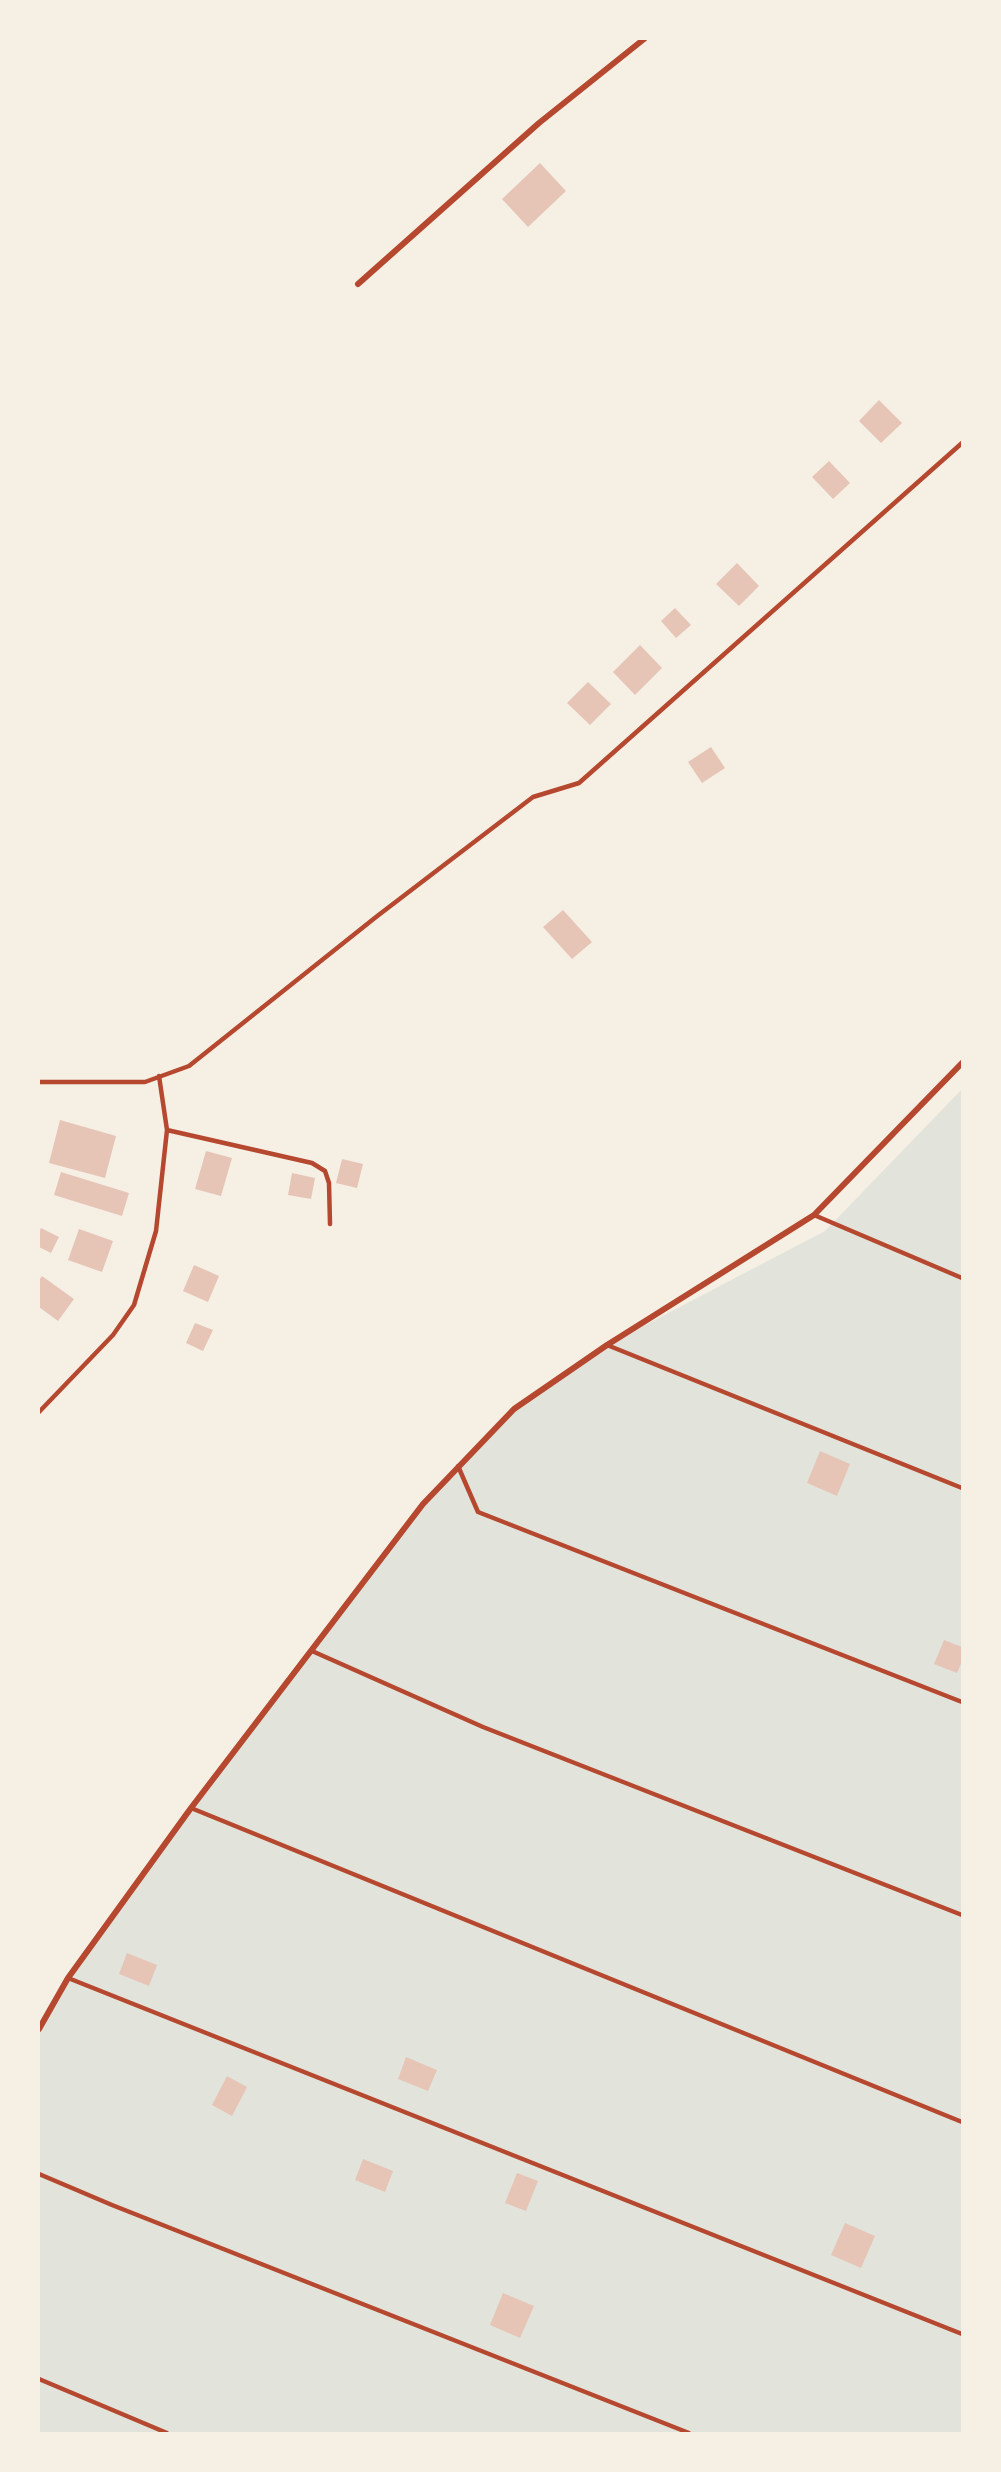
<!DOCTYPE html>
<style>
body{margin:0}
#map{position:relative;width:1001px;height:2472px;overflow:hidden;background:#f6efe4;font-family:Rubik,sans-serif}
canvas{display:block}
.frame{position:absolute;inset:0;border:40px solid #f6efe4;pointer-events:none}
</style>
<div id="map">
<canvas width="1001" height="2472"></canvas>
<div class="frame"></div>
</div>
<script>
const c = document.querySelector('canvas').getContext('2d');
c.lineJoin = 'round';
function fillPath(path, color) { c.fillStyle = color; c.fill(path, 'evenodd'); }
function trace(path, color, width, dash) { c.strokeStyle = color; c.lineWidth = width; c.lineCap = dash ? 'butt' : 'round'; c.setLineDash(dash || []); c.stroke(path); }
fillPath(new Path2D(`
 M962 1089V2433H39V2029L68 1978 191 1808 423 1504 514 1409 607 1345 825 1231Z`), '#e2e4dc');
fillPath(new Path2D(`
 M540 163 566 191 528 227 502 199Z
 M879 400 902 423 881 443 859 421Z
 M829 461 850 483 833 499 812 477Z
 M737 563 759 586 739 606 716 584Z
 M675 608 691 625 676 638 661 621Z
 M640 645 662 668 635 695 613 672Z
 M588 682 611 704 590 725 567 703Z
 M711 747 725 768 702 783 688 762Z
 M563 910 592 942 572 959 543 927Z
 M60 1120 116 1136 105 1178 49 1163Z
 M206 1151 232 1158 221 1196 195 1189Z
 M342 1159 363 1164 357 1188 336 1183Z
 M61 1172 129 1193 122 1216 54 1195Z
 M292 1173 315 1178 311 1199 288 1195Z
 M41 1228 59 1237 51 1253 39 1247V1232Z
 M79 1229 113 1241 102 1272 68 1260Z
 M194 1265 219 1276 208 1302 183 1291Z
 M42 1276 74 1299 58 1321 39 1307V1280Z
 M195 1323 213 1330 203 1351 186 1343Z
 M820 1451 850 1464 837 1496 807 1483Z
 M944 1640 962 1647V1661L957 1673 934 1664Z
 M127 1953 157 1965 149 1986 119 1974Z
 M406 2057 437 2070 428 2091 398 2079Z
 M227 2076 247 2087 232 2116 212 2105Z
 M363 2159 393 2171 385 2192 355 2180Z
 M517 2173 538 2181 526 2211 505 2203Z
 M845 2223 875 2236 861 2268 831 2255Z
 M503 2293 534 2306 520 2338 490 2325Z`), '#e6c5b7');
trace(new Path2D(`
 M39 1082H145L189 1066 376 917 533 797 579 783 962 443
 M167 1130 312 1163 325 1171 329 1183 330 1224
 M814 1215 962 1278
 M607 1345 962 1488
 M39 1412 113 1335 134 1305 156 1231 167 1130 159 1076
 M458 1466 478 1512 962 1702
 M312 1651 483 1727 962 1915
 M191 1808 962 2122
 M68 1978 962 2334
 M39 2174 112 2205 689 2433
 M39 2379 167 2433`), '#b5482f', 4.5);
trace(new Path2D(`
 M358 284 539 123 644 39
 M39 2029 68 1978 191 1808 423 1504 514 1409 607 1345 814 1215 962 1063`), '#b5482f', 6);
</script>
